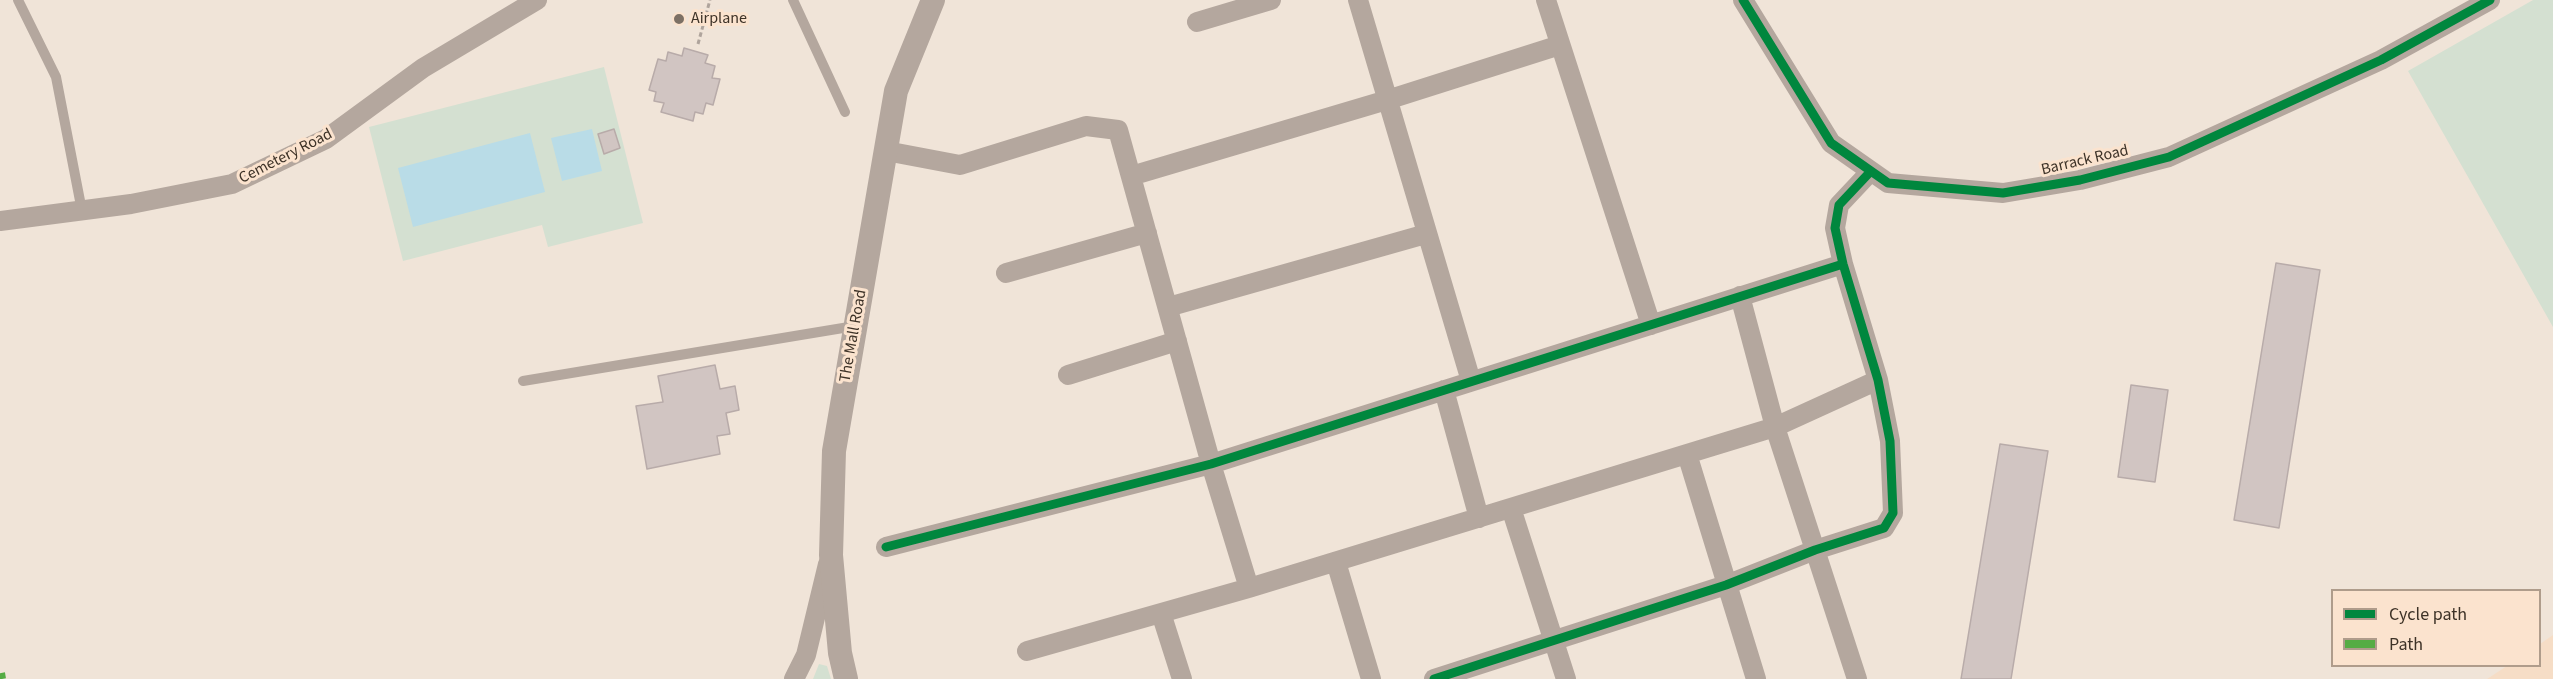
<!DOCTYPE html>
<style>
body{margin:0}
#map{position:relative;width:2553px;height:679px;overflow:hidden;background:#f0e4d8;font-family:"Source Sans 3",sans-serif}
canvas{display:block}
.legend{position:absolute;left:2331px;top:589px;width:210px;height:78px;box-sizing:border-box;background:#fbe3ce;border:2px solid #af9c8b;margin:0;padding:8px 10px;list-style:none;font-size:18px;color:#3d3227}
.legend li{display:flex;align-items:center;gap:12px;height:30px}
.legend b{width:30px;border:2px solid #af9c8b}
</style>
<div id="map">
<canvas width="2553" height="679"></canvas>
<ul class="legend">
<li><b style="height:8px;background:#00873e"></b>Cycle path</li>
<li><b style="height:8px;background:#55ac44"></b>Path</li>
</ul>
</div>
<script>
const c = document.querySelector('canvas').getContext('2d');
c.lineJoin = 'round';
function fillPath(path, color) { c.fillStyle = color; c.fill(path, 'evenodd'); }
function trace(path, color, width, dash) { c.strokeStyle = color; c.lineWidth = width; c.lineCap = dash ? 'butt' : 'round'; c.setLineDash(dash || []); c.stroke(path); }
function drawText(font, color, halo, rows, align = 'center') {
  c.font = font + ' "Source Sans 3",sans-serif'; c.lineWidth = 6; c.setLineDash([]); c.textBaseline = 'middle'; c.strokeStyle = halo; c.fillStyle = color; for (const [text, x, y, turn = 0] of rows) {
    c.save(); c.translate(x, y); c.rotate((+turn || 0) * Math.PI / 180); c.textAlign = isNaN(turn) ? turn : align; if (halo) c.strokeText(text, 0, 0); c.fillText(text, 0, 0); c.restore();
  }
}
fillPath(new Path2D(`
 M2553 635V679H2487L2507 666H2540V644Z`), '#f6ddc6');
fillPath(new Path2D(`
 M2533 0H2553V327L2408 71Z
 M604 67 643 223 548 247 542 225 403 261 369 127Z
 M819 664 827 666 831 679H813Z`), '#d4e0d1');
fillPath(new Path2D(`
 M592 129 602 171 562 181 551 138Z
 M530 133 545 192 413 227 398 168Z`), '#b9dce7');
const building = new Path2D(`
 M684 48 708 55 705 63 715 66 712 78 720 79 713 105 706 103 703 114 695 112 693 121 661 112 664 103 654 101 656 92 649 90 658 59 666 61 668 52 682 56Z
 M614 129 620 148 604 154 598 134Z
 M2276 263 2320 270 2279 528 2234 520Z
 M715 365 720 389 735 386 739 410 726 413 730 434 717 436 720 454 647 469 636 406 663 402 658 376Z
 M2131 385 2168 390 2155 482 2118 477Z
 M2000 444 2048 451 2011 679H1961Z`);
fillPath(building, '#d1c5c2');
trace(building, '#b8aba9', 1.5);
trace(new Path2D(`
 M698 44 710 0`), '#afa49c', 3, [4.5, 3]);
trace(new Path2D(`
 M18 0 56 77 82 211
 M793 0 845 112
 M523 381 855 326`), '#b4a79e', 10);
trace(new Path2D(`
 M1358 0 1471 381
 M1546 0 1651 325
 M1743 0 1831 143 1888 183 2003 193 2080 180 2169 157 2381 60 2490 0
 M1197 22 1271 0
 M886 151 960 165 1086 126 1118 130 1211 464 1249 588
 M1131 176 1387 100 1560 45
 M0 221 131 204 232 184 326 139 423 68 537 0
 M1006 273 1147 233
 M1740 296 1775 427 1857 679
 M1168 307 1426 234
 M1068 375 1177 341
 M1444 390 1479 518
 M1687 454 1756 679
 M1511 508 1566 679
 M886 547 1211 464 1843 264
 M1336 562 1371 679
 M1161 613 1182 679
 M1027 651 1249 588 1775 427 1878 380
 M794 679 806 655 828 564
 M1434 679 1726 585 1815 550 1884 528 1893 513 1890 441 1878 380 1843 264 1835 228 1839 205 1871 171`), '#b4a79e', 20);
trace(new Path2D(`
 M846 679 840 653 831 555 834 451 896 91 933 0`), '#b4a79e', 24);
trace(new Path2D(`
 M1 673 2 679`), '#55ac44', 8, [15, 8]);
trace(new Path2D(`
 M1743 0 1831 143 1888 183 2003 193 2080 180 2169 157 2381 60 2490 0
 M886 547 1211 464 1843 264
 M1434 679 1726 585 1815 550 1884 528 1893 513 1890 441 1878 380 1843 264 1835 228 1839 205 1871 171`), '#00873e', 9);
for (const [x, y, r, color] of [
 [679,19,6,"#7c7065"]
]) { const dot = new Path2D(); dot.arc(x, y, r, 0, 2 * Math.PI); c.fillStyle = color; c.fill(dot); trace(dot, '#fbe3ce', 2); }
drawText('16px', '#3d3227', '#fbe3ce', [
 ["Airplane",691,19]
], 'left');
drawText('16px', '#3d3227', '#fbe3ce', [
 ["Cemetery Road",286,157,-27],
 ["Barrack Road",2085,161,-13],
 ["The Mall Road",854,336,-80]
]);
</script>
